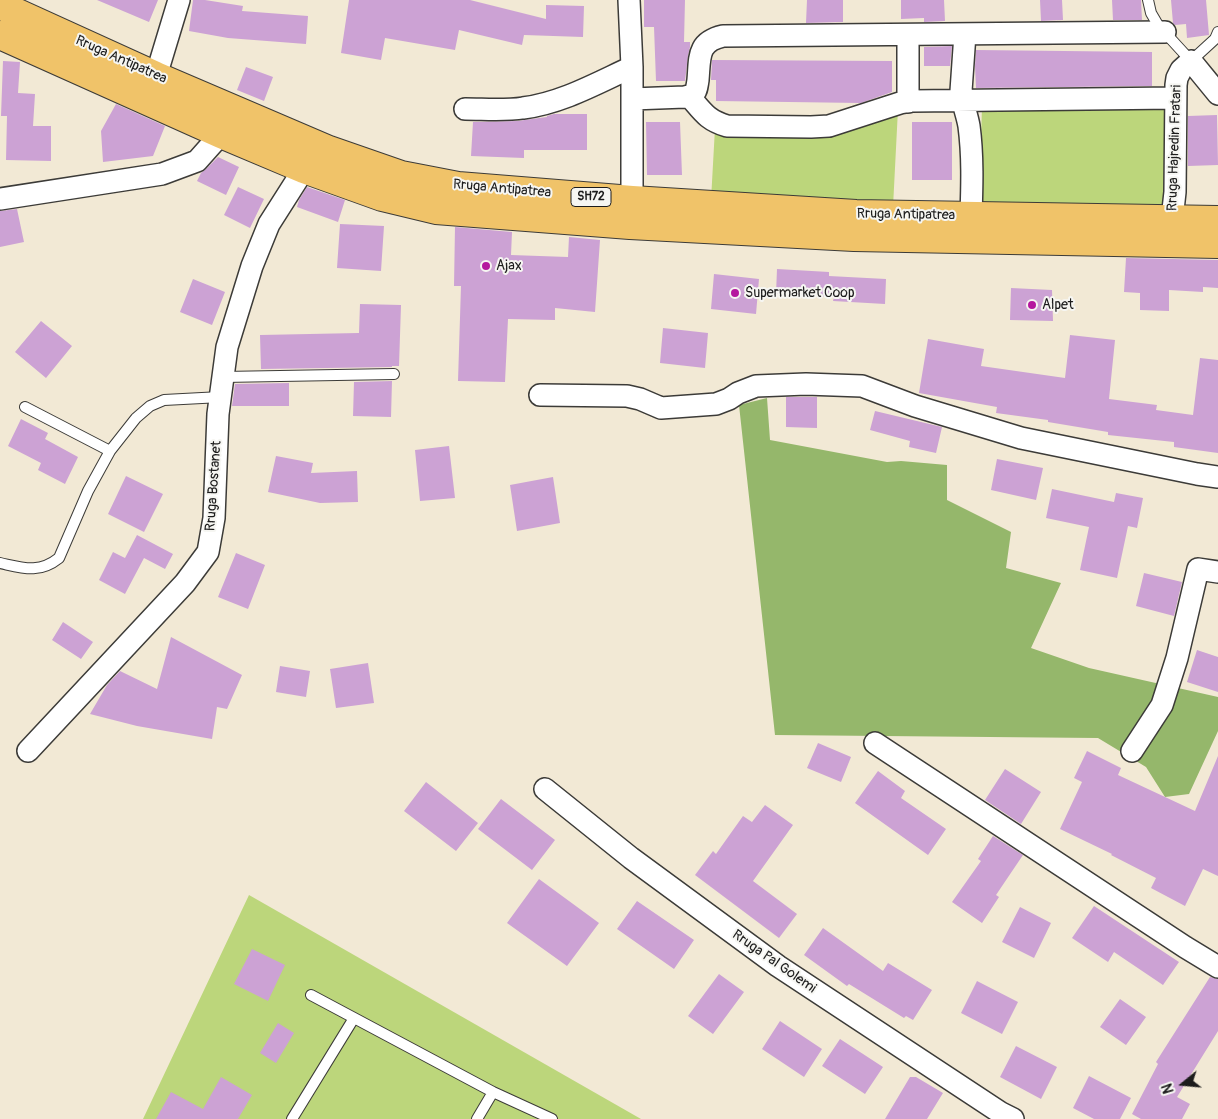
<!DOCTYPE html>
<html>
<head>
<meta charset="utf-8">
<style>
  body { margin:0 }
  #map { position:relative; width:1218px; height:1119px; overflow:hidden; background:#f2e9d5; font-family:Pangolin,sans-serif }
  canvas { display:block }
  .north { position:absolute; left:1158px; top:1059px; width:50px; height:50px; -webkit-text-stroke:4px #f6f6f2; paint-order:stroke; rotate:253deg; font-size:14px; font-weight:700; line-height:20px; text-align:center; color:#1c1c1c }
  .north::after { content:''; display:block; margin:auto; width:18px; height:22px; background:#1c1c1c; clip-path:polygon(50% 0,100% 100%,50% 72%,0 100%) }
</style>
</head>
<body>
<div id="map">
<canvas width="1218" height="1119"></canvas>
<div class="north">N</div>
</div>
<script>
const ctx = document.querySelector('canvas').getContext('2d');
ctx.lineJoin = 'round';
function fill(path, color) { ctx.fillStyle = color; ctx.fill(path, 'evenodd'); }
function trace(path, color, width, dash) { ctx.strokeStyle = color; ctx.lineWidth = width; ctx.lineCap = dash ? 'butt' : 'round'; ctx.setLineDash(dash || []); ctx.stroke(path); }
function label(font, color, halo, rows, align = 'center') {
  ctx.font = font + ' Pangolin,sans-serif'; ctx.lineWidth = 4; ctx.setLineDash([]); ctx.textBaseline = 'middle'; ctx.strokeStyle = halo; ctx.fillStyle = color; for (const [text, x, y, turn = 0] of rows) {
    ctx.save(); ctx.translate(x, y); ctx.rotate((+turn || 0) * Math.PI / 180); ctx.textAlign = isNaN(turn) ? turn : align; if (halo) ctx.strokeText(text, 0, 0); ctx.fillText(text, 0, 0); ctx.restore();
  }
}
fill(new Path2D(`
  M1170 103 1165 209 979 205 982 106Z
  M898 109 893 207 711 200 715 128Z
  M249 895 641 1119H143Z`), '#bcd67b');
fill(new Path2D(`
  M767 398 770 440 887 462 901 461 947 465V500L1011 532 1006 568 1061 583 1031 648 1089 668 1218 697V731L1189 794 1165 797 1146 767 1098 738 775 735 739 405Z`), '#95b76b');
fill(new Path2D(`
  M97 0H158L149 22Z
  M193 0H205L243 6 242 11 308 16 306 44 228 38 189 31Z
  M349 0H470L546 19V5L584 6 583 37 524 35 522 45 459 30 455 50 385 38 381 60 341 53Z
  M644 0H685L684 42H690V47L688 56 685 81H656L654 27H644Z
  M807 0H843V22L806 23Z
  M901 0H944L945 21 924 22V18L901 19Z
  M1040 0H1062L1063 20 1041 21Z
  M1112 0H1141L1142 20H1113Z
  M1171 0H1206L1209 35 1187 38 1186 24 1175 25 1173 23Z
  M952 46 950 66H924V47Z
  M976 50 1152 52V86L976 88 975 66Z
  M712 60 892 61V92L861 103 716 101V80H711Z
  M3 61 20 62 18 93 35 94 33 126H51V161L6 160 7 116H1Z
  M246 67 273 77 264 101 237 90Z
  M116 104 165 126 153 156 103 162 101 131Z
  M554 114H587V150H524V158L471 156 473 122 517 121 547 117V116Z
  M1217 115 1218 165 1188 166V116Z
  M646 122H680L682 175H647Z
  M912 122H952V180H912Z
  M218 157 239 167 226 195 197 181 201 173 206 169Z
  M238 187 264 199 250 228 224 215Z
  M307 187 345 200 338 222 297 207 299 200Z
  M17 209 24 242 0 247V211Z
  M340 224 384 226 381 271 337 268Z
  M455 227 512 232 511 255 568 257 569 237 600 240 595 312 555 308V320L508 319 505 382 458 381 461 286H454Z
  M1126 258 1218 260V288L1203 287V292L1169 290V311L1140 310V293L1124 292Z
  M777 269 829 272V276L886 279 885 304 833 301 834 297 776 294Z
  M714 274 759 279 756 314 711 309Z
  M193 279 225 292 212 325 180 312Z
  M1011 288 1052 290 1053 321 1010 320Z
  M360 304 401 305 399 366H392V367L261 369 260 335 359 333Z
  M41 321 72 346 46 378 15 352Z
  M663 328 708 333 705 368 660 363Z
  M1070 335 1115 340 1109 399 1157 405 1156 410 1193 415 1200 358 1218 360V453L1174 447V442L1108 435V432L1048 422V420L996 413 997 407 919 393 928 339 984 349 981 366 1065 378Z
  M392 381 391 417 353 416 354 382Z
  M289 383V406H232L235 384Z
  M786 397H817V428L786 427Z
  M875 411 942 427 936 453 909 447 910 441 870 430Z
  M21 419 48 433 45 439 78 457 65 484 38 470 41 463 8 446Z
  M449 446 455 498 420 501 415 450Z
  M276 456 313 463 311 473 357 471 358 502 320 503 268 492Z
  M997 459 1043 468 1036 500 991 490Z
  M126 476 163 494 144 532 108 514Z
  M553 477 560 523 517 531 510 485Z
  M1052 489 1114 502 1116 493 1143 498 1137 528 1128 526 1117 578 1080 570 1089 527 1046 518Z
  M137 535 173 554 165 569 144 558 125 594 99 580 113 552 125 558Z
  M236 553 265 565 248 609 218 597Z
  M1144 573 1182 582 1174 616 1136 606Z
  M63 622 93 642 81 659 52 640Z
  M171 637 242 675 227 709 217 707 212 739 137 726 90 714 107 685 120 671 157 689Z
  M1197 650 1218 657V692L1187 682Z
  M368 663 374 703 336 708 330 669Z
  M280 666 310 671 306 697 276 692Z
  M818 743 851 757 841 782 807 768Z
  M1087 751 1121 768 1118 775 1195 811 1218 756V876L1203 869 1185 906 1151 888 1156 878 1111 855 1112 854 1060 829 1082 782 1074 778Z
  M1005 769 1041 792 1021 824 985 800Z
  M878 771 905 791 901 798 946 829 928 855 855 803Z
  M426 782 478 823 456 851 404 811Z
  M501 799 555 840 532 870 478 829Z
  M765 805 793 825 753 881 797 914 779 938 695 875 713 851 716 854 743 816 752 822Z
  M993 836 1023 855 996 895 999 897 982 923 952 902 981 861 978 859Z
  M539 879 599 923 567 966 507 923Z
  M637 901 694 940 674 969 617 929Z
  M1094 906 1179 962 1163 985 1114 952 1108 962 1072 938Z
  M1020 907 1051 923 1034 958 1002 942Z
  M823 928 883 971 888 963 932 990 913 1020 906 1016 904 1018 849 984 847 986 804 955Z
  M252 949 285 965 268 1001 234 984Z
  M719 974 744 992 713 1034 688 1016Z
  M1210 977 1218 979V1031L1177 1097 1190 1104 1182 1119H1141L1132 1114 1158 1064 1156 1062Z
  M977 981 1018 1002 1002 1034 961 1013Z
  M1120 999 1146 1017 1126 1045 1100 1027Z
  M780 1021 822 1049 804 1077 762 1049Z
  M278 1023 294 1033 276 1063 260 1053Z
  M840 1039 883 1067 865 1094 822 1066Z
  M1016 1046 1057 1067 1041 1099 1000 1077Z
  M1089 1076 1131 1098 1120 1119H1094L1073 1108Z
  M221 1077 252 1095 238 1119H156L171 1092 203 1109Z
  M910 1077H916L943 1093 927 1119H885Z`), '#cca2d4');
const lane = new Path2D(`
  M1148 0 1151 13 1158 25 1191 61 1215 39 1218 32
  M223 377 394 374
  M25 407 110 451
  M0 563C23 568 39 574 59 558L88 491 110 451 136 418 150 406 164 400 221 397
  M311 995 493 1092 552 1119
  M292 1119 354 1018
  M477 1119 493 1092`);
const street = new Path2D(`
  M629 0 632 67V200
  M965 34 961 91C962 103 967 114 969 126 973 156 972 186 971 216
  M908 35V102
  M150 90 156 76 179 0
  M690 97C703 112 707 120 727 126L811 127 829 126 900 103 912 101 1175 98
  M632 99 685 97 693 95C697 91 697 86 698 80 700 57 697 42 723 36L1165 32
  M465 109C484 109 504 111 523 108 562 103 597 83 632 67
  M0 199 162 174 197 161 221 134
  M1172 219 1175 192 1176 85 1177 78 1181 70 1191 61 1218 94
  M540 395 627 396 640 399 661 408 716 404 729 399 738 393 756 386 806 384 862 386 915 406 1021 438 1197 474 1218 477
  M875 743 1185 947 1218 967
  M28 751 185 583 208 552 214 518 218 414 227 347 252 266 269 224 304 169
  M1132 751 1162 705 1177 658 1198 569 1218 572
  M545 789 631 858 778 966 1001 1113 1013 1119`);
const primary = new Path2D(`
  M0 5 156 76 329 150 401 175 427 180 458 186 632 200 856 214 1218 220
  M0 35 221 134 304 169 382 197 436 210 630 225 854 237 1218 244`);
trace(lane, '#3c3b38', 12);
trace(street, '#3c3b38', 24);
trace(primary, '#3c3b38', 30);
trace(lane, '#fff', 10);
trace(street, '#fff', 21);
trace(primary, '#f0c369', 28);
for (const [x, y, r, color] of [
  [486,266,5,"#b5179e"],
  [735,293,5,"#b5179e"],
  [1032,305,5,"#b5179e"]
]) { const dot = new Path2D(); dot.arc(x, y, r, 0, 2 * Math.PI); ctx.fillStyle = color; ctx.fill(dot); trace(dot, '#f6f6f2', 2); }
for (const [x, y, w] of [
  [591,197,40]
]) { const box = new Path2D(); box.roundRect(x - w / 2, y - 9.5, w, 19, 4); ctx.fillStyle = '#f6f6f2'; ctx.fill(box); trace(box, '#1c1c1c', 1); }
label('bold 12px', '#1c1c1c', null, [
  ["SH72",591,197]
]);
label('14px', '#1c1c1c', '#f6f6f2', [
  ["Rruga Antipatrea",121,60,24],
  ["Rruga Hajredin Fratari",1175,148,-88],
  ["Rruga Antipatrea",502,189,5],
  ["Rruga Antipatrea",906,215,1],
  ["Rruga Bostanet",214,486,-86],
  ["Rruga Pal Golemi",774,962,35]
]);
label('14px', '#1c1c1c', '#f6f6f2', [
  ["Ajax",496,266],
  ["Supermarket Coop",745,293],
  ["Alpet",1042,305]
], 'left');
</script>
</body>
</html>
